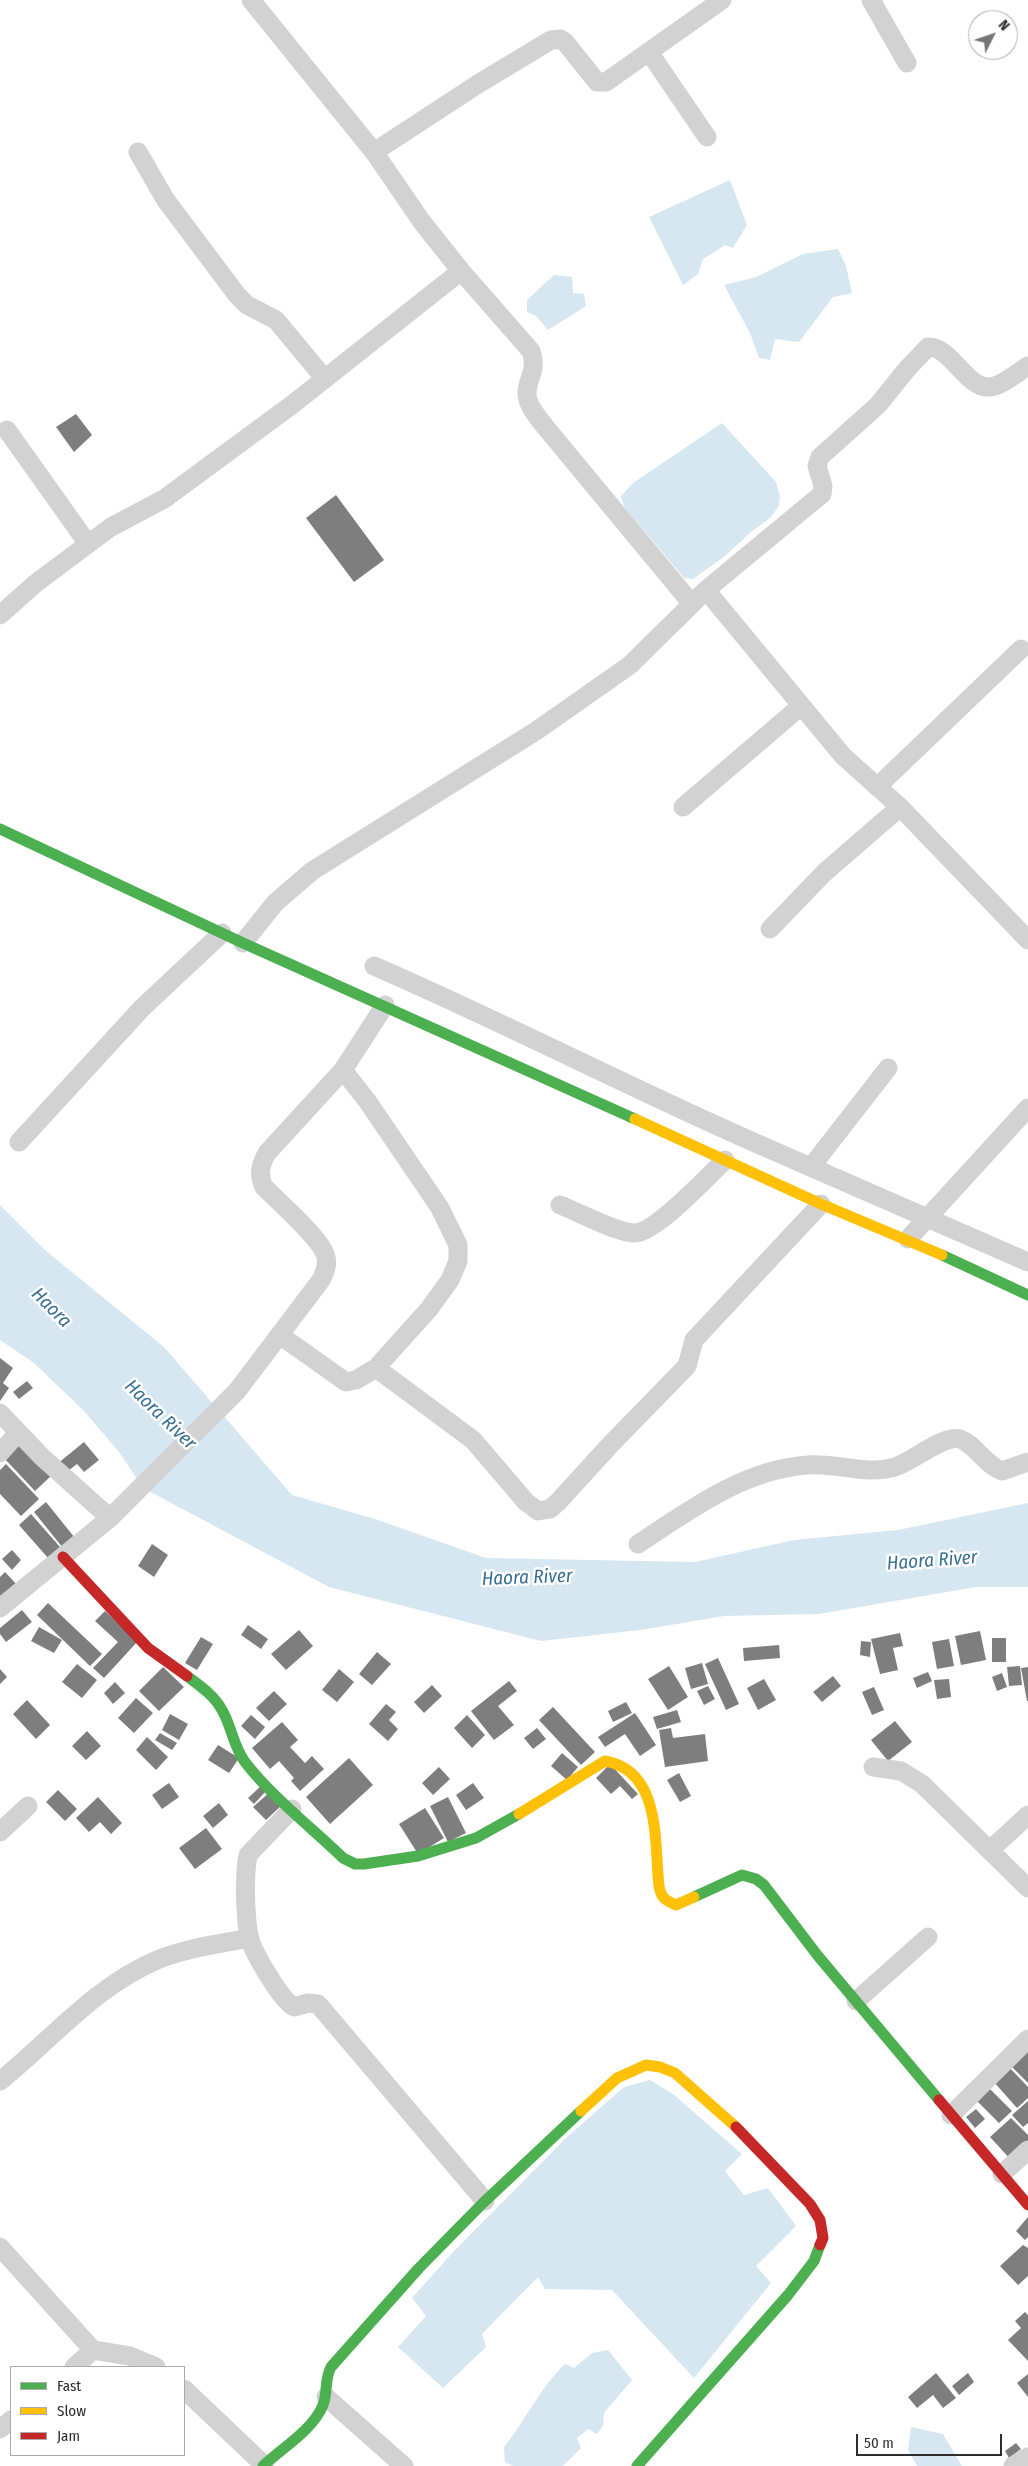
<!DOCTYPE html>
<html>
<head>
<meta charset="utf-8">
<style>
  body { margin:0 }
  #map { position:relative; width:1028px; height:2466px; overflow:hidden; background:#fff; font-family:"Fira Sans Condensed",sans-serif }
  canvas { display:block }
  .legend { position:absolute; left:10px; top:2366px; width:175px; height:90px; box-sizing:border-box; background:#fff; border:1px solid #ababab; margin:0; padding:6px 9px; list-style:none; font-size:15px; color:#2d2d2d }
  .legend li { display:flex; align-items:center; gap:10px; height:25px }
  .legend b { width:25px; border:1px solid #ababab }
  .north { position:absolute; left:968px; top:10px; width:50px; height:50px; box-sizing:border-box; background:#fff; border:1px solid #ababab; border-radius:50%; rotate:49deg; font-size:14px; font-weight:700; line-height:20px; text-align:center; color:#2d2d2d }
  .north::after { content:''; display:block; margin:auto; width:18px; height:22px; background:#767676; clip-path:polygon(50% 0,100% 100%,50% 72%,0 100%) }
  .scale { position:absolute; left:856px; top:2434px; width:146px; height:22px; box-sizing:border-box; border:2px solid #2d2d2d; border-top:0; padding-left:6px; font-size:15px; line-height:18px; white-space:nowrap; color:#2d2d2d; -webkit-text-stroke:4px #fff; paint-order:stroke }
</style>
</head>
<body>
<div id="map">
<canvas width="1028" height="2466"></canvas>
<ul class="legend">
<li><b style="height:6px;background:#4caf50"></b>Fast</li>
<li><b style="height:6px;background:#ffc107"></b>Slow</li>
<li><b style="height:6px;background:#c62828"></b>Jam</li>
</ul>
<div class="north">N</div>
<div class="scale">50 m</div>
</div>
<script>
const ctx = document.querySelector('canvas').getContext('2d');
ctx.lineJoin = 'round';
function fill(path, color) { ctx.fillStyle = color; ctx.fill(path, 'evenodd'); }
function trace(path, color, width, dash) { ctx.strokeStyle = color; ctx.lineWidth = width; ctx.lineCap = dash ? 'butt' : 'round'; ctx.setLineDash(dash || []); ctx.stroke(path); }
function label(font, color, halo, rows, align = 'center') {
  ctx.font = font + ' "Fira Sans Condensed",sans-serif'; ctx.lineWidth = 5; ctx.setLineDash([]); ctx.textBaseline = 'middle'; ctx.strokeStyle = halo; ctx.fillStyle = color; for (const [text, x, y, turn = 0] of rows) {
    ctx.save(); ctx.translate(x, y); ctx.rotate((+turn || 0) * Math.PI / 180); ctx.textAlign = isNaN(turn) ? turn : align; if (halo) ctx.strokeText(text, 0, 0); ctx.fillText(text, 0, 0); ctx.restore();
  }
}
fill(new Path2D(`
  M730 180 747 225 733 248 725 245 703 259 698 274 683 285 649 217Z
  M838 249 846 266 852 293 833 297 799 342 775 339 770 360 759 358 750 333 724 285 756 277 803 254Z
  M554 275 572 277 573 293 584 294 586 306 548 330 536 316 527 312V300Z
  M722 423 776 482 780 496 779 506 770 518 751 532 725 556 693 579 684 578 624 507 621 496 633 483Z
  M0 1205 46 1251 164 1347 292 1495 375 1519 486 1558 695 1562 794 1540 898 1530 1028 1503V1587H976L819 1614 724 1616 641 1630 541 1641 329 1587 143 1488 119 1452 84 1411 34 1363 0 1340Z
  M650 2080 673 2094 742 2154 725 2171 744 2195 768 2188 796 2226 756 2266 771 2283 694 2378 612 2290 545 2289 538 2277 482 2334 486 2347 443 2388 398 2347 426 2316 412 2298 454 2251 566 2138 624 2087Z
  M608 2350 632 2380 604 2413 603 2426 597 2434 588 2429 577 2438 581 2448 563 2466H513L505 2462 504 2447C526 2420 539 2389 565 2364L574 2368 592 2353Z
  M911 2427 943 2434 962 2466H917L908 2450Z`), '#d6e7f2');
fill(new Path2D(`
  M76 414 92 435 74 452 56 427Z
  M336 495 384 560 354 582 306 518Z
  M0 1358 13 1368 3 1383 9 1388 0 1401Z
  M27 1381 33 1388 19 1399 13 1392Z
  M19 1442 51 1476 35 1491 3 1457Z
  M84 1442 99 1460 84 1472 77 1464 64 1474 57 1464Z
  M6 1464 39 1499 21 1516 0 1494V1470Z
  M46 1502 75 1538 63 1548 34 1512Z
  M31 1514 60 1547 48 1558 19 1525Z
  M152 1544 168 1555 154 1577 138 1566Z
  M12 1550 21 1560 12 1570 2 1559Z
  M5 1572 19 1587 0 1605V1577Z
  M48 1603 102 1654 90 1666 37 1615Z
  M22 1610 32 1622 6 1642 0 1634V1628Z
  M105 1611 138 1641 104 1678 93 1668 118 1642 95 1621Z
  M248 1625 268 1639 261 1649 241 1635Z
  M39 1627 62 1640 54 1653 31 1641Z
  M299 1630 313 1646 286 1670 271 1654Z
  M980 1631 986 1660 961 1665 955 1636Z
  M900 1633 903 1646 893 1648 898 1670 880 1674 871 1639Z
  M201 1637 213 1644 197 1670 185 1663Z
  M992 1638H1006V1662H992Z
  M949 1639 954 1666 937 1669 932 1642Z
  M861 1641 871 1642 870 1657 860 1655Z
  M779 1645 780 1658 744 1661 743 1648Z
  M377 1652 391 1664 372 1685 359 1674Z
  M718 1658 739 1704 726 1710 705 1664Z
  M702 1663 708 1684 691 1689 685 1668Z
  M77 1664 97 1680 82 1698 62 1682Z
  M669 1666 688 1697 668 1710 648 1679Z
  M1020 1666 1022 1685 1009 1686 1007 1667Z
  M163 1667 184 1687 159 1711 139 1691Z
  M1028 1667V1701H1027L1021 1668Z
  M0 1669 7 1677 0 1684Z
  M339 1669 354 1682 337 1702 322 1690Z
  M928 1672 932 1681 917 1688 913 1678Z
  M1002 1673 1007 1687 997 1691 992 1677Z
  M833 1676 841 1686 822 1702 813 1692Z
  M764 1679 776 1700 758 1710 747 1688Z
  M949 1679 951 1697 937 1699 934 1680Z
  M509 1681 517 1691 498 1706 514 1725 494 1740 471 1711Z
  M115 1682 125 1693 113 1704 104 1693Z
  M432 1685 442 1696 424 1713 414 1702Z
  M708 1686 715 1699 704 1705 697 1691Z
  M874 1687 884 1710 872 1715 862 1692Z
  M274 1691 287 1704 269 1721 256 1708Z
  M136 1698 153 1713 134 1733 118 1718Z
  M27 1700 50 1725 36 1739 13 1714Z
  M626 1702 632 1713 613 1722 608 1711Z
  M386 1704 396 1712 389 1720 398 1729 388 1741 369 1724Z
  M553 1707 595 1752 581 1765 539 1720Z
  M677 1710 681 1722 657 1729 653 1717Z
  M635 1713 656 1745 640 1756 625 1734 605 1747 598 1737Z
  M170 1714 188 1724 179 1740 162 1730Z
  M251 1715 265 1727 255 1739 241 1726Z
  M467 1715 485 1735 472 1748 454 1728Z
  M895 1721 912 1742 888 1761 871 1740Z
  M282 1722 298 1740 290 1747 305 1763 312 1756 324 1769 300 1791 291 1781 294 1778 279 1761 270 1769 252 1748Z
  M537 1728 546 1739 533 1749 524 1738Z
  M671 1728 673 1738 705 1734 708 1761 665 1767 659 1730Z
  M87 1731 101 1746 86 1760 72 1746Z
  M160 1733 177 1743 172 1750 155 1740Z
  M147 1737 168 1757 156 1770 136 1750Z
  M218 1745 239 1758 229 1773 208 1760Z
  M562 1753 578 1767 567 1780 551 1766Z
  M349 1758 373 1785 330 1824 306 1797Z
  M610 1764 638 1794 632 1799 620 1786 611 1794 596 1778Z
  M439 1767 450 1779 433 1795 422 1783Z
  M679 1773 691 1796 680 1802 667 1780Z
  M169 1783 179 1797 162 1809 152 1795Z
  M473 1783 484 1798 466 1810 456 1795Z
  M262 1785 267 1790 254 1804 248 1798Z
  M58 1790 77 1809 65 1821 46 1802Z
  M270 1792 282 1805 266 1820 253 1807Z
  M98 1797 122 1823 111 1834 100 1822 89 1832 76 1818Z
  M448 1797 466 1833 448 1842 430 1806Z
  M219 1803 228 1815 213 1828 203 1816Z
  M425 1808 444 1838 418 1854 399 1824Z
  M206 1828 222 1849 195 1869 179 1848Z
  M1028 2043V2083L1008 2063Z
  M1008 2066 1028 2087V2098L1017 2108 993 2081Z
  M990 2089 1012 2111 999 2123 977 2101Z
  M1028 2101V2123L1023 2127 1012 2115Z
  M976 2109 985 2119 975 2128 966 2117Z
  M1011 2118 1028 2135V2145L1012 2161 990 2137Z
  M1028 2217V2237L1025 2240 1016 2231Z
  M1023 2245 1028 2248V2276L1018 2285 1000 2266Z
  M1025 2312 1028 2315V2361L1008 2340 1021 2328 1015 2321Z
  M936 2373 956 2398 943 2408 933 2395 917 2408 908 2397Z
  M968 2373 974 2382 959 2395 952 2386Z
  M1028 2374V2397L1017 2383Z
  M1016 2443 1021 2449 1009 2458 1005 2451Z`), '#7e7e7e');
trace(new Path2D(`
  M251 0 374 152 422 222 461 271 531 351C538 371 527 377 527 394 527 406 540 420 547 429L692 604
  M871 0 907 63
  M649 52 707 137
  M138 152 165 199 237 295 247 305 276 320 325 379
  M374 152 478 84 551 40 561 39 565 42 597 82H606L722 0
  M7 430 88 544
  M706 590 843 756 900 807 1028 940
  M0 615 36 583 111 527 164 499 293 404 461 271
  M877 787 1021 649
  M683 807 801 706
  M770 929 824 873 900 807
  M243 943 275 903 312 871 536 731 630 665 706 590 822 494 823 486 817 466 820 457 878 405 907 369 928 347C951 346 966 389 990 387 1002 386 1018 372 1028 366
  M374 966C501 1021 624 1085 751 1141 843 1182 936 1221 1028 1262
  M343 1070 368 1102 440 1208 458 1245V1261L450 1280 429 1309 376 1368 473 1440 526 1502 538 1511 550 1509 558 1502 610 1445 687 1366 694 1340 821 1204
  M19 1142 142 1008 222 933
  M811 1167 888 1068
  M560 1205C578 1212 615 1232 633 1233 654 1235 708 1176 725 1160
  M908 1239 1028 1108
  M281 1336 346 1382 356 1380 376 1368
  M0 1413 42 1457 110 1518
  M0 1453 18 1433
  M638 1544C690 1510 744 1469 808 1465 837 1462 866 1476 895 1467 912 1462 944 1434 960 1439 975 1444 985 1465 1002 1471L1028 1462
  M0 1608 110 1518 237 1391 321 1280C325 1272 329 1263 325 1254 319 1237 279 1202 264 1187 258 1174 260 1166 267 1153L343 1070 385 1005
  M873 1767 901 1771 922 1784 1028 1888
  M292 1809 248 1855C244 1877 245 1914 249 1936 252 1951 281 2000 294 2007L308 2003 318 2004 485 2201
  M0 1832 28 1806
  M990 1850 1028 1815
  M856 2001 928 1937
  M0 2081C52 2039 94 1987 157 1960 186 1948 219 1944 250 1938
  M951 2115 1028 2039
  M1002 2174 1028 2150
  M0 2247 93 2350 130 2356 156 2367
  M74 2367 93 2350
  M184 2389 264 2465
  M326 2397 404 2466
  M0 2429 11 2420
  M1013 2466 1028 2457`), '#d2d2d2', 19);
trace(new Path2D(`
  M0 829 243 943 635 1119
  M942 1255 1028 1295
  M187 1676C200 1686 214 1695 222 1710 232 1727 233 1746 245 1762 271 1796 312 1828 343 1858L355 1864H364L418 1856 476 1838 519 1814
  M694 1897 742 1875 756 1879 764 1885 818 1956 939 2100
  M263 2466C282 2448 313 2430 323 2405 328 2393 324 2380 331 2367L419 2268 483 2203 581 2111
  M637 2466 788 2295 814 2261 820 2245`), '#4caf50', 11);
trace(new Path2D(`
  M635 1119 821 1204 942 1255
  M519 1814 605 1761C662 1771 654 1843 659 1886 661 1898 665 1900 676 1905L694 1897
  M581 2111 617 2078 646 2065 660 2067 675 2073 736 2127`), '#ffc107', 11);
trace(new Path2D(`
  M63 1557 148 1648 187 1676
  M939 2100 1028 2205
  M736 2127 810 2204 820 2220 823 2238 820 2245`), '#c62828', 11);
label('italic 19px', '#386f92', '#fff', [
  ["Haora",51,1308,45],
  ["Haora River",160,1415,44],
  ["Haora River",932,1561,-4],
  ["Haora River",527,1578,-2]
]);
</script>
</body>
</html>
